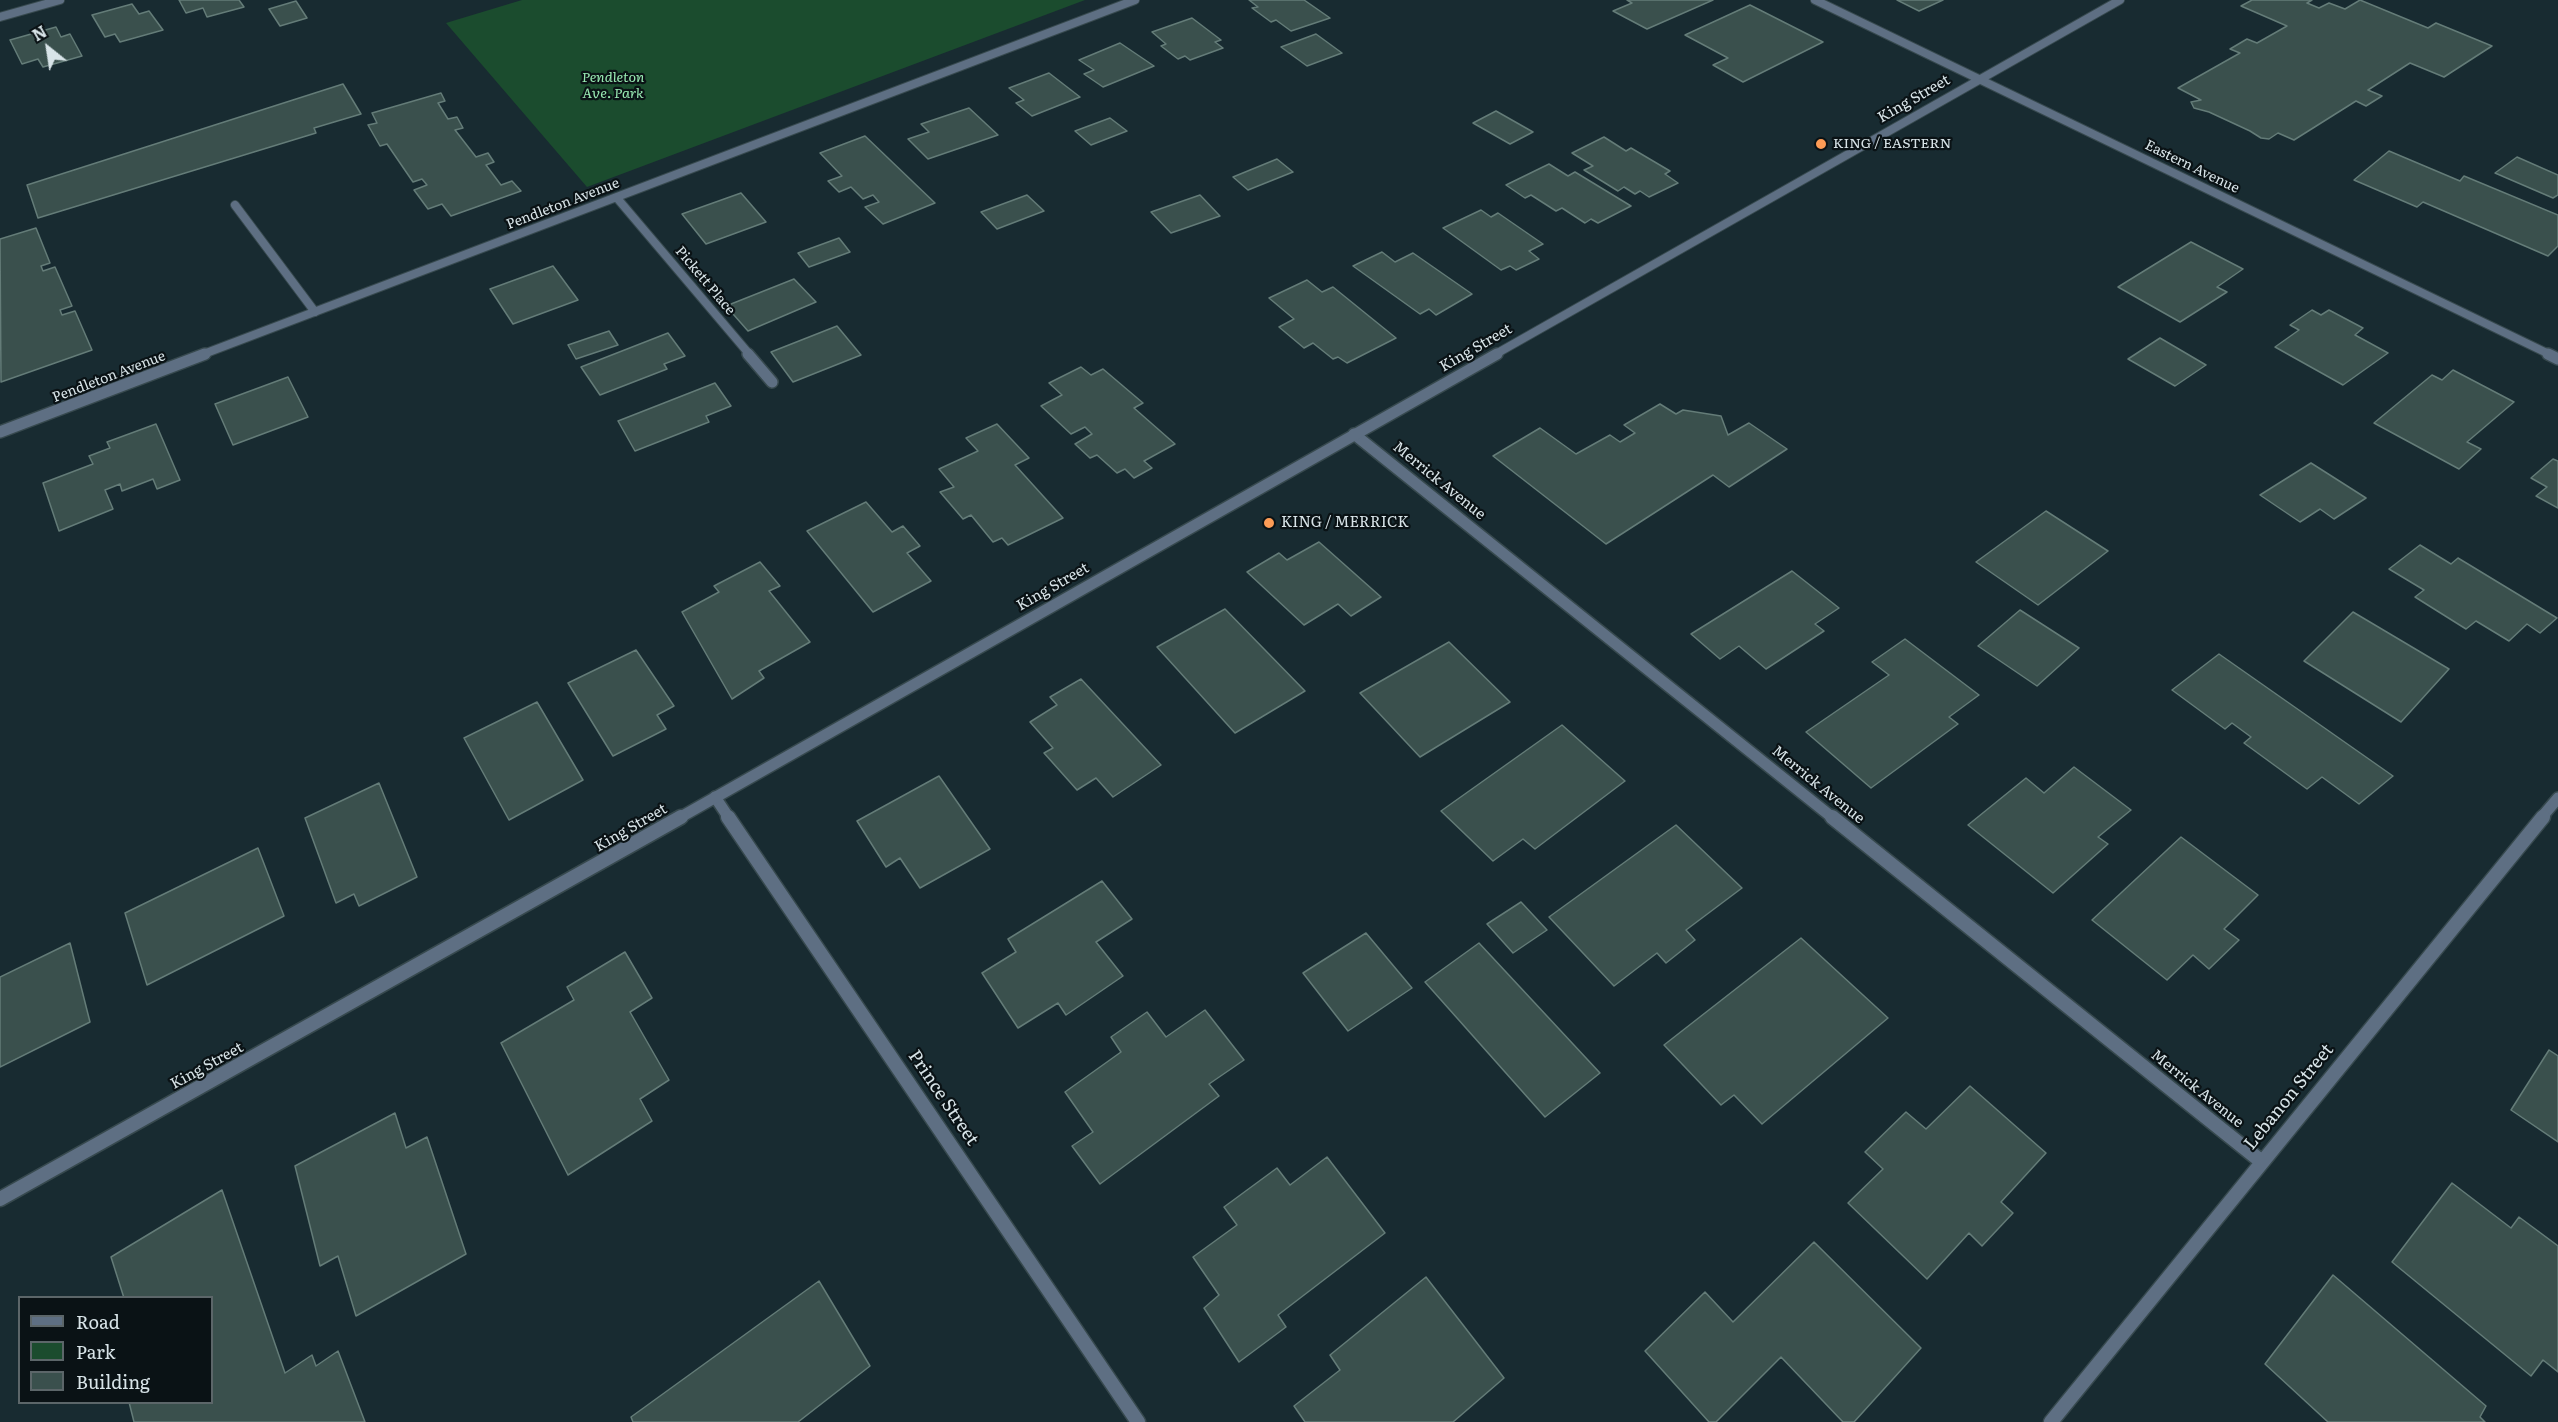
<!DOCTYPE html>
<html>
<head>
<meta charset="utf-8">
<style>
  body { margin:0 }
  #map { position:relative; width:2558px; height:1422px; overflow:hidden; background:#182b31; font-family:Literata,serif }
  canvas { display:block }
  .legend { position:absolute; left:18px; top:1296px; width:195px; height:108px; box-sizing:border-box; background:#0a1215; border:2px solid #5c6669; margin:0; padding:8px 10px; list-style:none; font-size:18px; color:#d8e4e8 }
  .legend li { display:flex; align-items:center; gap:12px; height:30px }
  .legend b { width:30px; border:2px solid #5c6669 }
  .north { position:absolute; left:18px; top:18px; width:60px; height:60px; -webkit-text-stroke:4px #0a1215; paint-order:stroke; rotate:330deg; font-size:16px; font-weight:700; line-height:24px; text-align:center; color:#d8e4e8 }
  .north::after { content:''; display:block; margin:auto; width:21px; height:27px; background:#d8e4e8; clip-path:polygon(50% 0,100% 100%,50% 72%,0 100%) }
</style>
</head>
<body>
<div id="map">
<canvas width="2558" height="1422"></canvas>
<ul class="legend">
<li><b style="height:8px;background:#5e6f83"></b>Road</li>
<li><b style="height:16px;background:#1b4c2e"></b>Park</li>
<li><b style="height:16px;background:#3a504d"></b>Building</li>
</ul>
<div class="north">N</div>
</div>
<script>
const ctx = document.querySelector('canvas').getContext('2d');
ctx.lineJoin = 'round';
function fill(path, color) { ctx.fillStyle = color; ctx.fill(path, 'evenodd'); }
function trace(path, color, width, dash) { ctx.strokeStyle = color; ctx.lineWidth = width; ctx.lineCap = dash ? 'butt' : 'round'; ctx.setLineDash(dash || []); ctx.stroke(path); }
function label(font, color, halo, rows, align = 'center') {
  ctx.font = font + ' Literata,serif'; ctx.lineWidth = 4.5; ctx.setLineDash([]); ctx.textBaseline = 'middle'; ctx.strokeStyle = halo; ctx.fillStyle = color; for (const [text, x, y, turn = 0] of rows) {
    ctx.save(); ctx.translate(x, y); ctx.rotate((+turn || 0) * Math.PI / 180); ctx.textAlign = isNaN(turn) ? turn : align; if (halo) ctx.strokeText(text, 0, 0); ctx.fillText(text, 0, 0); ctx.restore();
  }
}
fill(new Path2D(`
  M522 0H1085L587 187 446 23Z`), '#1b4c2e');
const building = new Path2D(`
  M179 0H239L244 7 207 17 203 8 186 13Z
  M1249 0H1304L1330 18 1291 31 1276 20 1271 22 1252 8 1258 7Z
  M1627 0H1713L1647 29 1613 11 1632 3Z
  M1897 0H1943L1919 11Z
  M2252 0H2312L2307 3 2319 8 2329 3 2345 9 2360 0 2428 28 2436 23 2492 46 2444 77 2410 63 2368 90 2382 96 2366 106 2356 101 2294 140 2278 133 2269 139 2261 138 2250 131 2209 112 2194 108 2191 102 2201 100 2178 88 2240 53 2230 49 2247 39 2257 43 2287 26 2241 6Z
  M296 1 307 18 280 26 269 9Z
  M132 4 139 14 149 11 163 30 120 42 115 34 105 37 92 15Z
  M1750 5 1823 42 1743 82 1713 65 1728 58 1685 35Z
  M1192 18 1221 40 1215 42 1223 48 1190 60 1185 56 1178 59 1161 46 1166 44 1152 32Z
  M56 27 61 37 70 34 82 56 43 67 38 59 22 64 10 40Z
  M1316 34 1342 53 1307 66 1281 47Z
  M1120 43 1154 66 1103 87 1084 74 1094 70 1079 60Z
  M1049 73 1080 97 1032 116 1016 103 1024 100 1009 88Z
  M343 84 361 114 314 128 316 133 38 218 27 185Z
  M441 93 445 101 438 103 448 119 457 117 463 128 455 130 476 157 488 153 494 162 486 165 501 185 512 181 521 191 451 216 442 204 428 209 414 190 427 185 422 179 413 182 387 144 380 146 368 125 377 123 372 113Z
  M969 108 998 135 928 159 908 139 929 132 921 124Z
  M1496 111 1533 132 1510 144 1473 123Z
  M1110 118 1127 131 1091 145 1075 131Z
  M865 136 935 203 883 224 865 207 879 202 873 195 863 199 851 187 839 192 828 181 842 176 820 153Z
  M1604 137 1626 151 1631 148 1670 171 1665 174 1678 183 1649 197 1640 191 1635 194 1624 187 1618 191 1584 170 1593 166 1572 153Z
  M2389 151 2460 181 2464 176 2558 215V246L2548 256 2423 202 2417 207 2354 180Z
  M2517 157 2558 175V195L2553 198 2495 173Z
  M1277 159 1293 172 1248 190 1233 177Z
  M1549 164 1568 176 1575 172 1631 206 1598 223 1591 219 1585 223 1562 208 1556 211 1531 195 1525 198 1506 185Z
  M741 193 766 222 706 244 682 214Z
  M1027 195 1044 211 997 229 981 212Z
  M1200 195 1220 216 1171 233 1151 212Z
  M1481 210 1491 217 1498 213 1543 244 1529 251 1539 259 1516 270 1510 266 1501 270 1443 228Z
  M36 228 50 263 41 266 43 271 55 267 72 306 60 310 62 315 75 311 92 350 1 382 0 239Z
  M839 238 850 252 809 267 798 253Z
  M2191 242 2243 269 2217 287 2227 292 2180 322 2118 287Z
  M1382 252 1395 262 1413 253 1472 294 1436 315 1429 309 1420 314 1353 266Z
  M553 266 578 300 513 324 490 289Z
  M794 279 816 302 748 331 726 306Z
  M1307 280 1322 292 1333 287 1396 338 1347 363 1338 357 1333 359 1313 343 1304 348 1279 327 1294 319 1269 298Z
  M2312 310 2321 315 2329 310 2363 328 2355 335 2388 353 2343 385 2275 347 2299 330 2290 325Z
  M837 326 861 355 793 382 771 352Z
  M609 331 618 345 576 359 568 345Z
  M668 333 685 356 664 364 667 369 600 395 581 367Z
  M2160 338 2206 365 2175 386 2128 359Z
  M1081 367 1091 375 1103 369 1143 403 1134 408 1175 444 1144 461 1152 468 1134 478 1125 469 1117 473 1097 455 1090 458 1075 444 1092 434 1085 427 1071 434 1041 406 1062 395 1049 383Z
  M2453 370 2514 402 2467 442 2481 449 2459 469 2374 423 2432 375 2442 380Z
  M288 377 308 417 233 445 215 404Z
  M715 383 731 406 706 416 709 422 635 451 618 421Z
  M1660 404 1676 414 1683 410 1721 416 1728 435 1749 423 1787 449 1729 487 1713 475 1606 544 1493 456 1540 428 1576 454 1610 435 1620 442 1635 433 1624 425Z
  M156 424 180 480 157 489 153 479 122 491 120 484 105 490 113 509 59 531 43 483 93 464 89 456 110 448 107 442Z
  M997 424 1029 458 1015 465 1063 518 1008 545 1002 538 993 542 971 515 963 519 940 492 954 487 939 469 978 451 966 438Z
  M2553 459 2558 461V508L2536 496 2547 487 2531 478Z
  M2311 463 2366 498 2334 519 2320 509 2300 522 2260 495Z
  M866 502 892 532 903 526 920 546 907 553 931 581 873 612 807 531Z
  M2046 511 2108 551 2038 605 1976 562Z
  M1319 542 1381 597 1351 616 1338 604 1304 625 1247 572 1279 553 1287 560Z
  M2420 545 2451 564 2458 558 2557 618 2540 633 2527 624 2509 641 2476 621 2466 629 2415 597 2424 590 2389 569Z
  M760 562 780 586 769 591 810 642 759 671 764 678 732 699 682 612 719 592 714 586Z
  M1792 571 1839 608 1815 624 1824 631 1766 669 1739 646 1720 659 1691 634Z
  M1225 609 1305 691 1235 733 1157 647Z
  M2020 610 2079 648 2037 686 1978 646Z
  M2353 612 2449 669 2401 722 2304 661Z
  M1905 639 1979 695 1949 717 1958 724 1871 788 1806 732 1889 675 1872 662Z
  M1449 642 1510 702 1420 757 1360 693Z
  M636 650 674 706 657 715 666 729 613 756 568 683Z
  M2219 654 2393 776 2359 804 2322 777 2307 789 2244 743 2251 737 2232 723 2225 729 2172 690Z
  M1081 679 1161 765 1113 797 1096 778 1077 790 1044 753 1053 748 1030 722 1057 705 1050 697Z
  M537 702 583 780 509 820 464 738Z
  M1562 725 1625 781 1535 849 1523 839 1493 861 1441 811Z
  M2074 767 2131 810 2098 837 2108 844 2053 893 1968 825 2026 778 2044 793Z
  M939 776 990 849 920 888 900 858 886 867 857 821Z
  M379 783 417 877 359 906 354 894 336 903 305 818Z
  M1676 825 1742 888 1686 930 1695 940 1666 963 1657 953 1614 986 1549 917Z
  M2181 837 2258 895 2224 929 2239 940 2209 969 2193 955 2167 980 2092 920Z
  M258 848 284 916 147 985 125 913Z
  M1102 881 1132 919 1096 942 1123 976 1066 1015 1058 1003 1018 1028 982 973 1016 952 1008 939Z
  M1521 902 1547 930 1513 953 1487 924Z
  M1366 933 1412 988 1348 1031 1303 973Z
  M1801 938 1888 1018 1762 1124 1734 1095 1721 1105 1664 1045Z
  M70 943 90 1022 0 1067V977Z
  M1479 943 1600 1073 1545 1117 1425 982Z
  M625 952 652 998 630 1012 669 1080 640 1099 652 1121 568 1175 501 1043 574 1000 567 987Z
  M1205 1010 1244 1060 1209 1084 1219 1096 1100 1184 1072 1146 1093 1132 1065 1092 1121 1052 1111 1037 1147 1012 1166 1037Z
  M2549 1050 2558 1056V1142L2511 1110Z
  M1970 1086 2046 1153 2001 1202 2013 1213 1982 1246 1969 1233 1927 1279 1848 1203 1883 1169 1865 1152 1906 1112 1926 1129Z
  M395 1113 406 1148 427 1137 466 1254 356 1316 338 1256 320 1266 295 1166Z
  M1327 1157 1385 1233 1278 1315 1286 1327 1239 1362 1204 1308 1219 1295 1193 1257 1237 1225 1224 1207 1277 1168 1290 1185Z
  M2452 1183 2511 1228 2519 1217 2558 1246V1372L2543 1360 2531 1376 2392 1262Z
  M222 1190 285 1373 312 1355 316 1366 338 1351 365 1422H134L129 1402H212V1298H124L111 1257Z
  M1814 1242 1921 1348 1854 1422H1843L1781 1357 1716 1422H1709L1645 1351 1705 1292 1733 1322Z
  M2333 1275 2486 1406 2480 1417 2485 1422H2328L2265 1364Z
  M1426 1277 1504 1378 1453 1422H1305L1294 1406 1340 1370 1330 1355Z
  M819 1281 870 1366 798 1422H633L631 1417Z`);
fill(building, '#3a504d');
trace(building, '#647c78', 1.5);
const service = new Path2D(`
  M235 205 315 312`);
const minorFar2 = new Path2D(`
  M0 17 60 0
  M617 198 750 355
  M201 355 1135 0`);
const minorFar1 = new Path2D(`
  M748 354 772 382
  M0 432 205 354
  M1354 434 1833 818
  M715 797 729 818
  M2541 818 2558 798`);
const minor = new Path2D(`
  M728 817 1138 1422
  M1832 817 2262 1162
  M2051 1422 2543 817`);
const tertiaryFar2 = new Path2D(`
  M1815 0 2551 355
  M1494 355 2120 0`);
const tertiaryFar1 = new Path2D(`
  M2548 354 2558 359
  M679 818 1497 354`);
const tertiary = new Path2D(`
  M0 1199 681 817`);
trace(service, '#37494e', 10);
trace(minorFar2, '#37494e', 10);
trace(minorFar1, '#37494e', 14);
trace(minor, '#37494e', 17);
trace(tertiaryFar2, '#37494e', 10);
trace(tertiaryFar1, '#37494e', 14);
trace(tertiary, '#37494e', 17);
trace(service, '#5e6f83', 8);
trace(minorFar2, '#5e6f83', 8);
trace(minorFar1, '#5e6f83', 11);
trace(minor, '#5e6f83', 14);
trace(tertiaryFar2, '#5e6f83', 8);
trace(tertiaryFar1, '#5e6f83', 11);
trace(tertiary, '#5e6f83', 14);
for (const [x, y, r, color] of [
  [1821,144,6,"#fd9c56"],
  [1269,523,6,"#fd9c56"]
]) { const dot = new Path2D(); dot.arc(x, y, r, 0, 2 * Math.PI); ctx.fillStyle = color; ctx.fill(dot); trace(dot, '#0a1215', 2); }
label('italic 14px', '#99ebb3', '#0a1215', [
  ["Pendleton",613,78],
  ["Ave. Park",613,94]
]);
label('14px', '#d8e4e8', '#0a1215', [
  ["KING / EASTERN",1833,144]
], 'left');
label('14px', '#d8e4e8', '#0a1215', [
  ["Eastern Avenue",2192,167,26],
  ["Pendleton Avenue",563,204,-21],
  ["Pickett Place",705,281,50],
  ["Pendleton Avenue",109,377,-21]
]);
label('15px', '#d8e4e8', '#0a1215', [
  ["King Street",1914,99,-30],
  ["King Street",1476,348,-30],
  ["Merrick Avenue",1439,481,39],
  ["King Street",1053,587,-30],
  ["Merrick Avenue",1818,785,39],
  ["King Street",631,828,-30],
  ["King Street",207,1066,-29],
  ["Merrick Avenue",2197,1089,39]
]);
label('15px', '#d8e4e8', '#0a1215', [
  ["KING / MERRICK",1281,523]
], 'left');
label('18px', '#d8e4e8', '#0a1215', [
  ["Lebanon Street",2289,1097,-51],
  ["Prince Street",943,1098,56]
]);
</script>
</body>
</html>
